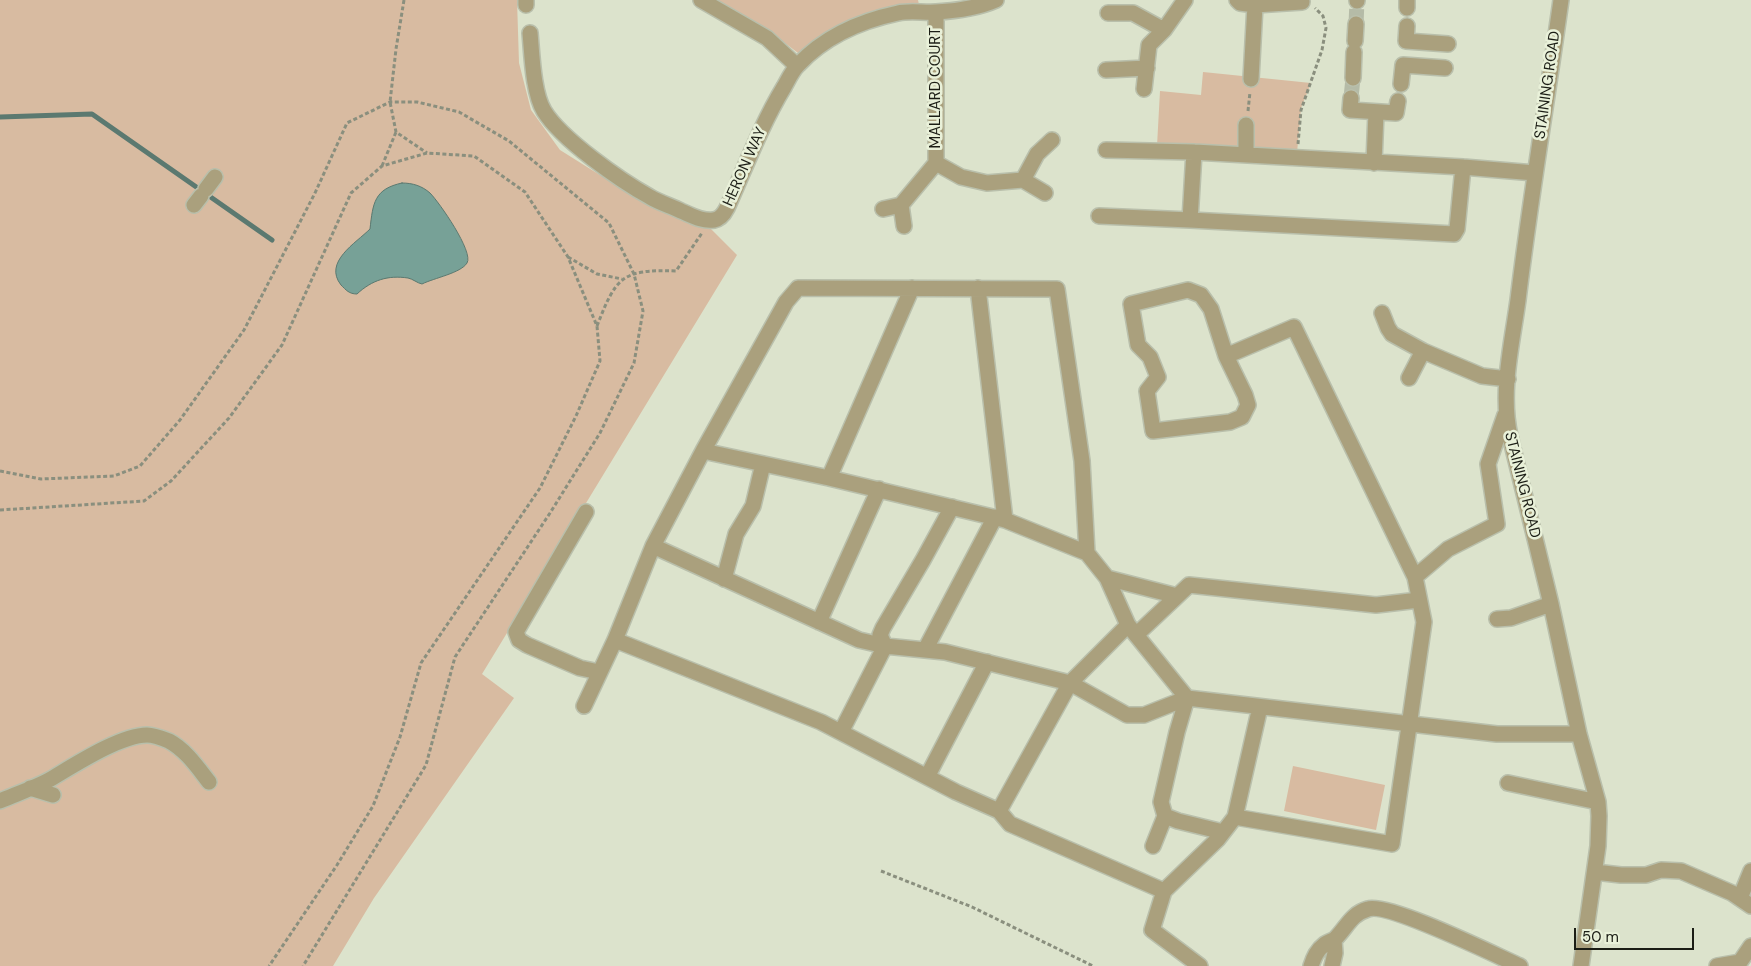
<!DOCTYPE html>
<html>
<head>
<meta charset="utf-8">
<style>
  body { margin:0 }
  #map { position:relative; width:1751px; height:966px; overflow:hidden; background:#dce3cc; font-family:"DM Sans",sans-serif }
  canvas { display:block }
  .scale { position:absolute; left:1574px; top:928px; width:120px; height:22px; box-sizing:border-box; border:2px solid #1b1d15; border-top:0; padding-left:6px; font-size:15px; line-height:18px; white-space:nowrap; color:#1b1d15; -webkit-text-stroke:4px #e9f1d9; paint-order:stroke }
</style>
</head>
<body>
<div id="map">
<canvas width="1751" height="966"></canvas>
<div class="scale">50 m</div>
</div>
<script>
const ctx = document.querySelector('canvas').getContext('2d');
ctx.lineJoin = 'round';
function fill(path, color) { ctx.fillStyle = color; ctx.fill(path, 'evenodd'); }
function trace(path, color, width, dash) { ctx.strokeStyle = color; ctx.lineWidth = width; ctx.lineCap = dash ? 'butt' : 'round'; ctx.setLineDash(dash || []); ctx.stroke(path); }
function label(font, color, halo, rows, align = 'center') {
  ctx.font = font + ' "DM Sans",sans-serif'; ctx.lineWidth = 5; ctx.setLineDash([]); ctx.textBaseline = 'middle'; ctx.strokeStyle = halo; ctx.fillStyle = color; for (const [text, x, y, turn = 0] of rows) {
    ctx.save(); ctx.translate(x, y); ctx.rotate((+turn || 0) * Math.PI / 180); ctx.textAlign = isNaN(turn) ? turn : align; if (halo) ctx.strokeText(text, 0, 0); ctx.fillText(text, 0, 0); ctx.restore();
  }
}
fill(new Path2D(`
  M0 0H517L519 63 531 110 560 150 627 192 707 225 737 255 482 674 514 698 374 898 333 966H0Z
  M714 0H918L920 9H901L802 56 764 27Z
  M1203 72 1311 83 1301 108 1297 153 1157 146 1160 91 1201 95Z
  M1293 766 1385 785 1376 830 1284 811Z`), '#d8bba1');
const water = new Path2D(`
  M402 183C413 183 422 186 430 193 439 202 474 252 467 263 461 273 434 278 422 284 417 283 413 279 408 278 388 275 372 280 357 294 349 294 346 290 341 285 323 262 356 243 370 229 373 203 374 189 402 183Z`);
fill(water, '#77a197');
trace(water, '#5b7970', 1);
trace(new Path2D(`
  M0 117 92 114 272 240`), '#5b7970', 5);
trace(new Path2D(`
  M1356 24 1357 1
  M1351 98 1353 78`), '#b5bba7', 15, [15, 8]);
const minor = new Path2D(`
  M526 0V5
  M701 0 767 38 797 66
  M1237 0 1240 3 1255 5 1302 2
  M1561 0C1547 100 1530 200 1518 300 1512 344 1500 392 1510 436L1551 604 1579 734 1598 802 1599 816 1598 846 1581 966
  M1357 1V0
  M1407 8V0
  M936 12V163L961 177 987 183 1023 180 1045 193
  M1108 13H1133L1164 30
  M1407 26 1406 41 1448 44
  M530 33C532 54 533 93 544 111 561 139 621 181 650 197 660 203 671 206 681 211 691 215 702 222 714 220 720 219 724 214 727 208 745 168 761 125 784 87 788 80 792 71 798 65 825 36 860 21 898 13 910 10 924 13 936 12 956 11 978 8 996 0
  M1355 41 1356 24
  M1106 70 1147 68
  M1353 78 1354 52
  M1251 79 1255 5
  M1401 84 1403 65 1445 68
  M1144 89 1149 45 1164 30 1185 0
  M1351 98 1350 110 1396 113 1398 101
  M1106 150 1194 152 1463 167 1535 173
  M1246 154V125
  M1374 163 1376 112
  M1023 180 1037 154 1052 140
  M206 189 215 177
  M194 205 201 196
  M901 205 904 226
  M883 209 901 205 936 163
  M1099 216 1190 220 1454 234 1457 229 1463 167
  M1190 220 1194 152
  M978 288 1005 520
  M1382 313 1388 328 1392 334 1423 351 1482 376 1508 379
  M1226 356 1245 395 1248 405 1242 417 1230 422 1153 431 1147 391 1158 377 1150 357 1138 345 1131 304 1188 290 1201 295 1211 309 1226 356 1294 327 1415 577 1424 622 1392 844 1235 817
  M1409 378 1423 351
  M703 451 829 478 1005 520 1087 553
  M829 478 912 288
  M586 512 516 632 519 640 527 645 580 668 599 672
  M653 546 859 640 885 646 945 652 1070 683 1127 715H1144L1187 698
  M1415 577 1448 549 1497 524 1488 464 1505 415
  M1107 578 1177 596
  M724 579 736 534 753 506 763 464
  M1497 619 1511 618 1551 604
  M819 622 879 489
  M1136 635 1189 585 1376 605 1419 600
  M615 640 821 722 956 792 999 811 1070 683 1128 625
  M925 650 995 517
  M584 706 615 640 653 546 703 451 786 302 798 288 1057 289 1082 461 1087 553 1107 578 1128 625 1187 698 1497 734H1579
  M841 732 885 646 880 635 883 628 923 560 952 507
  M927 777 987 662
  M1508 783 1598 802
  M30 788 53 795
  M0 801C16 794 34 788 49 780 73 766 120 735 147 735 153 735 164 739 169 741 186 750 198 768 209 782
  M999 811 1010 824 1164 891
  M1165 816 1178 821 1223 832
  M1153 846 1165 816 1161 802 1177 732 1187 698
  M1595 872 1621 875H1646L1661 870 1681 871 1732 893 1751 906
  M1740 898 1751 871
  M1200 966 1152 930 1164 891 1218 839 1235 817 1260 707
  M1311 966C1314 957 1317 950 1325 944 1328 942 1332 941 1335 939 1347 927 1351 914 1368 909 1388 902 1495 955 1520 966
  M1332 966 1335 953 1334 940
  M1717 966 1740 962 1751 946`);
trace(minor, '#b9bfab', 18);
trace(new Path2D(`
  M404 0 396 49 390 102 396 132 427 153
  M1248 111 1250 92
  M1298 144 1301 110 1322 50 1326 28 1323 16 1315 8
  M382 166 396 132
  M568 257 597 274 622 279
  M597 326C616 277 622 269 676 271L702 233
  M0 471 41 479 114 476 140 466 180 420 244 330 315 193 347 123 390 102H417L459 112 509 141 609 223 634 274 643 311 634 363 600 433 550 513 455 657 426 765 303 966
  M0 510 144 501 171 481 229 418 282 345 351 193 382 166 427 153 474 156 525 192 568 257 597 326 600 361 576 416 540 488 421 663 400 737 373 806 337 865 269 966
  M881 871 972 907 1093 966`), '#8a8f7e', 3, [4, 2.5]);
trace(minor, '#aaa07d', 15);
label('15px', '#1b1d15', '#e9f1d9', [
  ["STAINING ROAD",1548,85,-82],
  ["MALLARD COURT",936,88,-90],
  ["HERON WAY",745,167,-66],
  ["STAINING ROAD",1522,485,76]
]);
</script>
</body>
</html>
